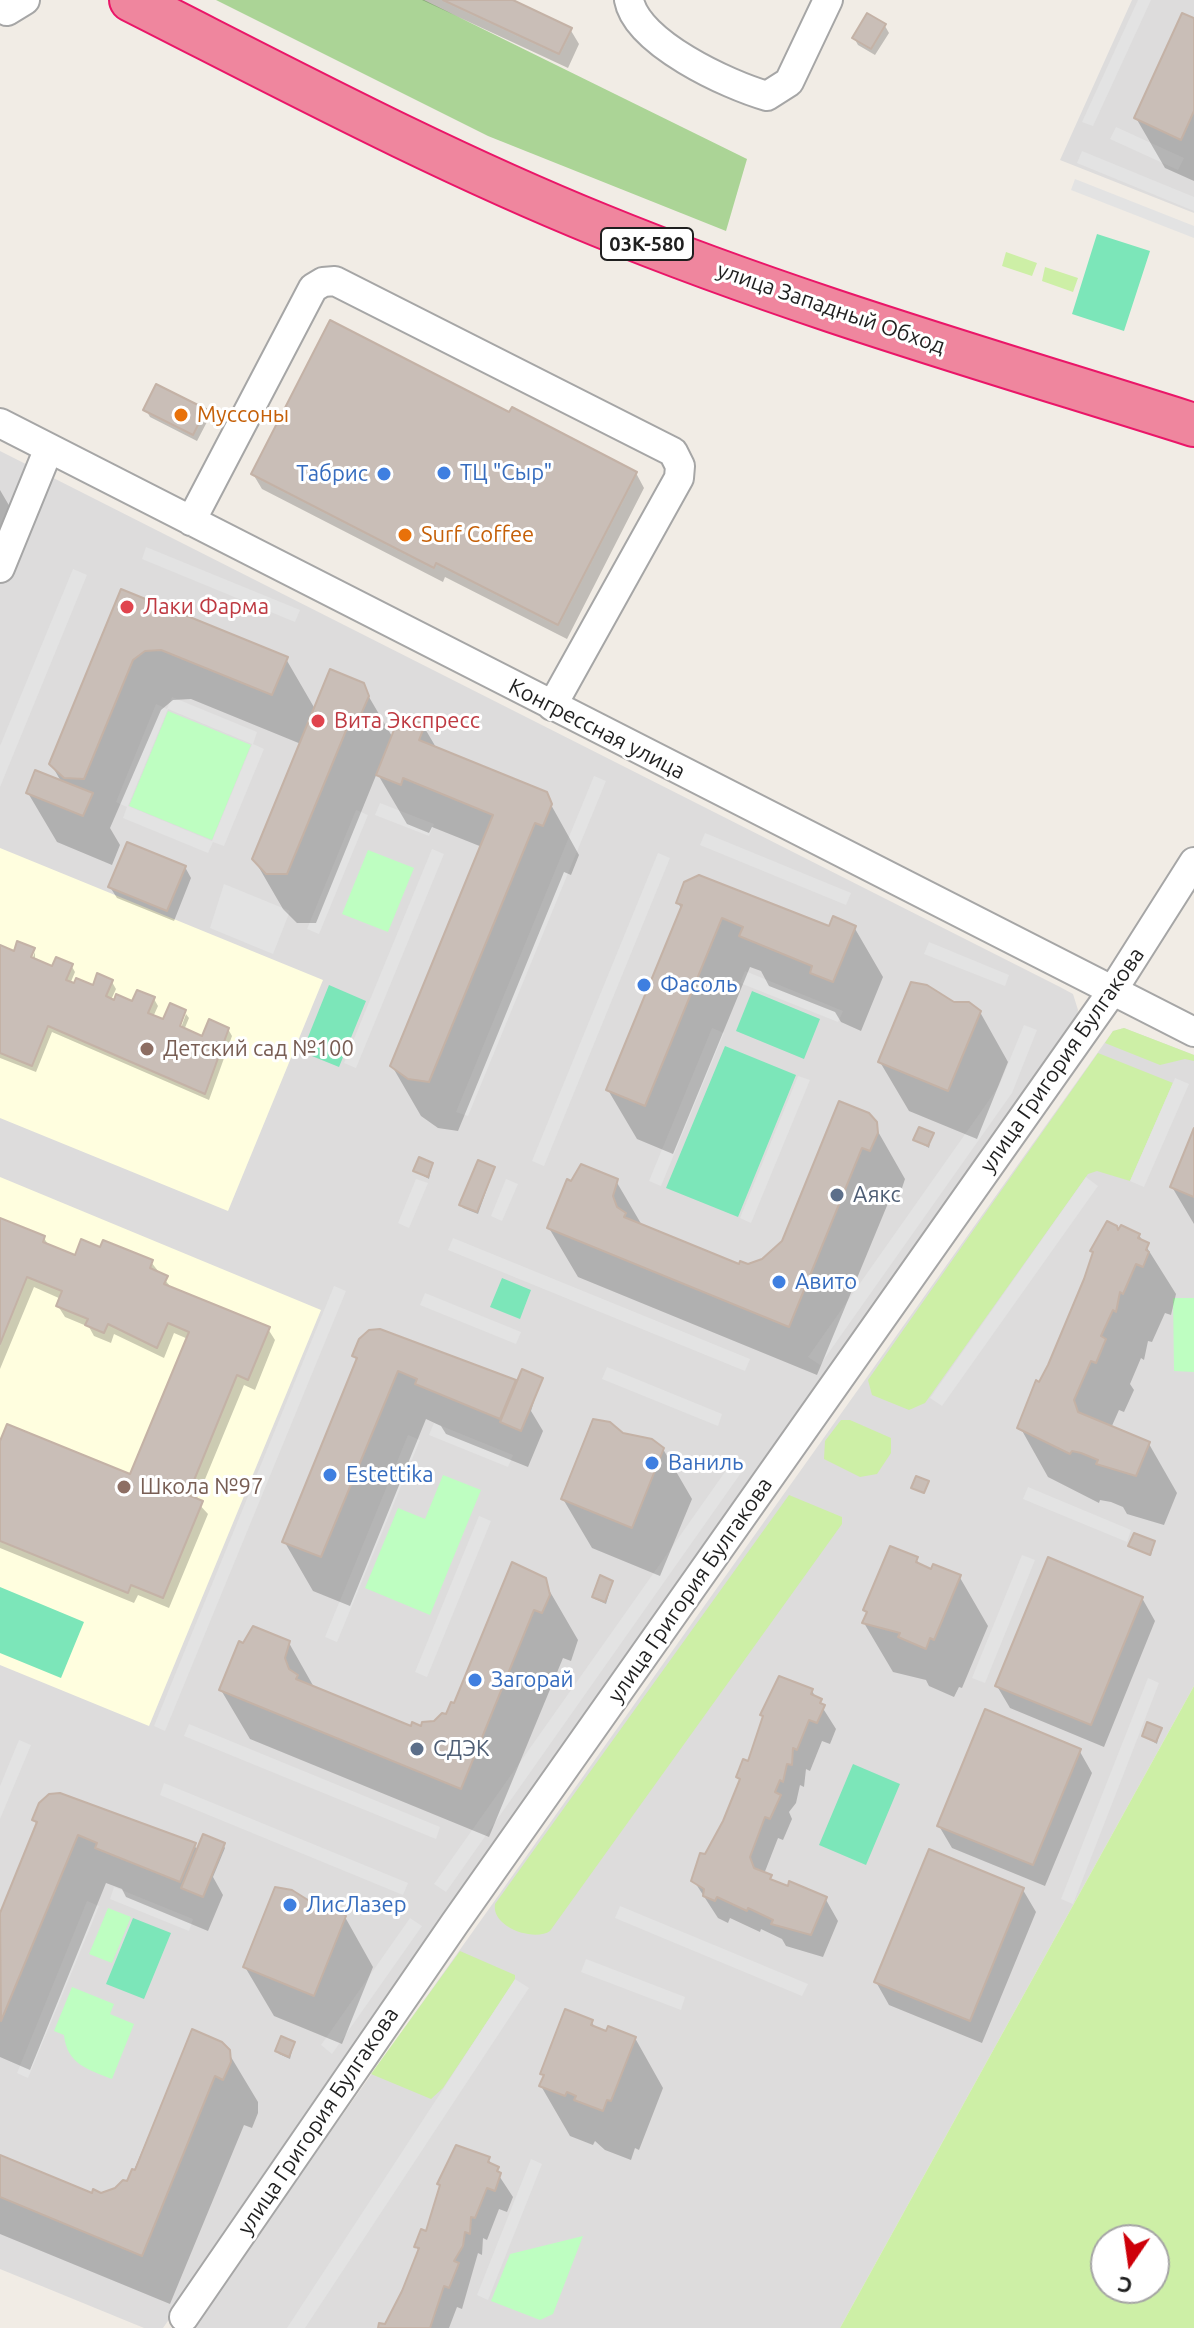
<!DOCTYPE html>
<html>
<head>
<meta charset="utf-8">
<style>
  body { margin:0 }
  #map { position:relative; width:1194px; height:2328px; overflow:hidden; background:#f1ece5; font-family:Ubuntu,sans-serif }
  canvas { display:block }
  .north { position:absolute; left:1090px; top:2224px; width:80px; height:80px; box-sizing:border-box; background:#fff; border:2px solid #a5a5a5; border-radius:50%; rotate:193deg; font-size:22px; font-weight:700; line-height:32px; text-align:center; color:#1f1f1f }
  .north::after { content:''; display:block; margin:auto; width:28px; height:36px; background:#ce0009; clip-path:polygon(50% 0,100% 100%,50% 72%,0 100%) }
</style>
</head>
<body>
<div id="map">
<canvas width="1194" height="2328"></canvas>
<div class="north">С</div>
</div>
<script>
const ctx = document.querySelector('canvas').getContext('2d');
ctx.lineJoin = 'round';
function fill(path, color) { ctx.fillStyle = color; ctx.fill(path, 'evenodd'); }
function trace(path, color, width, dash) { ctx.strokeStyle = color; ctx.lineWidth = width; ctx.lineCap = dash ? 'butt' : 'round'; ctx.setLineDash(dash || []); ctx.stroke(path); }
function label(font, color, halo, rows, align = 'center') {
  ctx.font = font + ' Ubuntu,sans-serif'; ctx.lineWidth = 6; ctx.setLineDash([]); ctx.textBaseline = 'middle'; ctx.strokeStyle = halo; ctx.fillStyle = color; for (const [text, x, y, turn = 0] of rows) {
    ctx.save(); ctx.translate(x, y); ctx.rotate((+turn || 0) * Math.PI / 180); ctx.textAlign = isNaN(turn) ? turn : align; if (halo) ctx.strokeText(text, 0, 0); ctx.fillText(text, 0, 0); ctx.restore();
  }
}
fill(new Path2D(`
  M1132 0H1194V213L1060 160Z
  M0 451 1060 987 1073 994 1078 1010 1076 1022 163 2328H144L0 2269Z
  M1124 1028 1194 1055V1686L840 2328H191L1113 1031Z`), '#dddcdc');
fill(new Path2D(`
  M0 848 323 980 228 1211 0 1118Z
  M0 1177 321 1310 149 1726 0 1665Z`), '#fffedf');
fill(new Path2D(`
  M1006 252 1037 263 1032 276 1002 266Z
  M1045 267 1078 278 1073 292 1042 281Z
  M1124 1028 1194 1055V1061L1185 1059 1160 1065 1105 1043 1113 1031Z
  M1098 1053 1173 1083 1130 1181 1097 1171 1088 1174 925 1403 909 1410 872 1395 868 1380Z
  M841 1420H850L891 1438V1453L877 1474 860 1477 824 1459 825 1441Z
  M789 1495 842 1517V1524L550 1931C534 1942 491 1927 495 1904Z
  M1194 1686V2328H840ZM1106 2240H1154V2288H1106Z
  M460 1951 515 1975V1980L443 2088 431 2099 371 2074Z`), '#cdefa6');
fill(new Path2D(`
  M216 0H424L747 159 726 231 488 136Z`), '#abd496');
fill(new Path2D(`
  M168 711 251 745 212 840 129 806Z
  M368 850 414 868 388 932 342 914Z
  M1173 1298H1194V1372L1174 1371Z
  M443 1475 481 1490 430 1615 365 1588 398 1508 425 1519Z
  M108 1908 131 1917 112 1963 89 1954Z
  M72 1987 114 2004 110 2014 134 2024 112 2079C87 2069 67 2064 64 2035L54 2031Z
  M583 2236 553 2314 540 2320 491 2301 510 2254Z`), '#befec1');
fill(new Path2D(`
  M1097 234 1150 251 1124 331 1072 314Z
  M329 985 366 1001 339 1067 302 1052Z
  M752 991 820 1019 804 1059 736 1031Z
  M725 1046 796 1075 738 1217 666 1188Z
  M502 1278 531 1290 520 1319 490 1307Z
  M0 1587 84 1622 61 1678 0 1653Z
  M853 1764 900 1784 866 1865 819 1845Z
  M133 1918 171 1933 144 1999 106 1984Z`), '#7ce6b9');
fill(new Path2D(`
  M1138 0H1151L1093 126 1082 122Z
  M1116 127 1184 158 1178 170 1110 139Z
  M1082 151 1194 197V211L1077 163Z
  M1075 179 1194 226V238L1071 190Z
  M146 547 300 610 295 622 142 559Z
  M73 569 87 575 0 787V746Z
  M172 697 257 732 253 744 264 749 224 846 213 842 208 853 123 818 127 807 116 802 156 704 167 709ZM168 709 252 744 212 841 128 806Z
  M594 776 606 781 468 1116 456 1112Z
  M380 803 434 824 429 836 375 815Z
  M356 810 368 815 319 934 307 929Z
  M705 833 851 893 846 905 700 845Z
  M432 849 444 854 356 1068 344 1063Z
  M658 853 670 858 544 1166 532 1161Z
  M224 884 290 911 273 954 210 928Z
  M929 942 1009 975 1005 986 924 954Z
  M745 971 843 1011 838 1022 740 983Z
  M1024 1025 1037 1030 1012 1093 820 1365 808 1357 999 1086Z
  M712 1028 724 1033 661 1186 649 1181Z
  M798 1076 810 1080 751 1223 740 1218Z
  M1175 1078 1189 1084 1144 1187 1130 1181Z
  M1086 1177 1098 1186 942 1406 930 1398Z
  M416 1179 428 1183 409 1228 398 1223Z
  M506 1179 518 1184 502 1221 491 1216Z
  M453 1238 750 1359 745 1371 448 1250Z
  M334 1286 346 1291 165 1731 154 1726Z
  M425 1293 521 1332 516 1344 420 1305Z
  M607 1367 722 1414 718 1426 602 1379Z
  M434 1423 513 1455 508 1467 429 1435Z
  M408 1435 420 1440 337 1642 325 1637Z
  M732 1462 743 1470 446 1892 434 1884Z
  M1028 1487 1131 1530 1127 1542 1023 1499Z
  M479 1516 491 1521 427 1677 415 1672Z
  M1022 1555 1035 1560 985 1683 972 1678Z
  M1148 1678 1159 1683 1073 1904 1061 1899Z
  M189 1724 440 1827 436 1839 184 1736Z
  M19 1740 31 1745 0 1819V1786Z
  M164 1783 408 1883 403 1895 160 1795Z
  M114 1887 193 1919 189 1931 110 1899Z
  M87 1901 99 1906 28 2078 17 2073Z
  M620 1906 808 1984 802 1996 615 1918Z
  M410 1918 422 1926 332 2054 321 2045Z
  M586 1959 685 1997 681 2010 581 1972Z
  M515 1979 529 1988 305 2328H287Z
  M531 2159 542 2164 488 2300 477 2295Z`), '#e3e3e3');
fill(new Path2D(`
  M422 0H508L570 29 579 44 568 68Z
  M1194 20V181L1165 168 1136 118Z
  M885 26 889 33 875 55 858 45 854 38Z
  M146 410 205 411 209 418 197 441 150 417Z
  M510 415 636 473 644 488 567 639 445 577 443 582 262 489 253 474Z
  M0 490 24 531 0 578Z
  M122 591 286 659 315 709 362 685 393 738 424 727 437 749 545 794 579 855 571 875 564 872 458 1131 438 1128 421 1116 392 1066 482 847 432 827 429 833 407 824 377 773 316 923H297L283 909 254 859 301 744 191 699 173 700 161 710 110 828 120 845 112 865 57 842 28 793 62 783 51 764Z
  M185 867 191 878 174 921 117 898 110 887Z
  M705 877 830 928 854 927 883 977 861 1031 841 1022 835 1012 769 986 761 971 750 967 673 1154 637 1139 608 1090 682 910 678 903 693 878Z
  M0 947 15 953 33 950 29 967 35 952V962L53 969 71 965 75 972 70 984 94 987 112 982 116 989 111 1000 133 1003 154 999 158 1006 153 1017 164 1022 185 1011 178 1036 186 1014 189 1018 184 1030 203 1038 228 1029 232 1036 209 1100 52 1032 36 1072 0 1058Z
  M953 1004 980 1012 1008 1062 977 1139 909 1111 880 1062Z
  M868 1114 905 1179 898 1200 891 1196 817 1375 578 1277 549 1228 616 1181 643 1227 740 1267 748 1266 775 1255Z
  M1194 1133V1224L1172 1187Z
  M932 1134 929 1148 916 1140Z
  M432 1165 429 1179 415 1171Z
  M494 1169 478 1214 463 1208 461 1205Z
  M0 1220 44 1238 49 1246 76 1257 101 1250 151 1262 173 1290 268 1329 275 1340 255 1390 244 1385 196 1501 208 1514 169 1608 138 1595 134 1603 0 1548V1447L131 1477 188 1339 174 1333 164 1358 114 1334 111 1343 94 1336 89 1327 65 1317 58 1306 61 1299 34 1287 0 1369Z
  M1119 1233 1139 1235 1176 1294 1171 1315 1165 1313 1152 1342 1148 1341 1144 1360 1141 1358 1130 1384 1134 1390 1124 1412 1119 1410 1111 1428 1149 1444 1177 1493 1164 1525 1127 1514 1123 1507 1111 1502 1100 1500 1099 1503 1048 1477 1020 1427Z
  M354 1356 514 1381 517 1386 541 1379 531 1411 543 1431 528 1467 446 1434 441 1426 426 1419 350 1606 313 1591 284 1541 358 1362Z
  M663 1449 692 1499 660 1576 592 1548 563 1499Z
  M1154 1543 1151 1556 1130 1546Z
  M916 1559 921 1567 959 1576 988 1626 962 1688 959 1687 954 1697 929 1686 926 1680 893 1672 864 1623 868 1615 865 1610Z
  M612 1583 606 1604 595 1599 594 1597Z
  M549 1590 578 1640 571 1661 563 1658 489 1837 250 1739 221 1690 289 1643 315 1689 412 1729 421 1728 447 1716Z
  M1142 1598 1155 1621 1104 1747 1010 1708 997 1686Z
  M812 1691 836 1729 830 1744 822 1741 810 1771 806 1769 804 1787 800 1785 796 1803 789 1812 792 1819 783 1840 778 1838 764 1874 773 1882 825 1898 838 1921 823 1957 786 1946 782 1939 761 1929 760 1932 730 1918 728 1923 718 1918 694 1881 696 1867 725 1822 741 1783 738 1777Z
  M1160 1730 1157 1744 1144 1736Z
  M1079 1750 1092 1773 1045 1886 952 1848 939 1826Z
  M34 1820 194 1845 198 1851 223 1845 225 1848 213 1877 223 1895 208 1931 126 1897 122 1889 106 1883 30 2070 0 2057V1918L38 1826Z
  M1023 1890 1036 1912 982 2043 889 2005 876 1982Z
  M318 1909 345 1917 373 1967 342 2044 274 2016 245 1967Z
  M591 2021 596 2029 635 2038 663 2088 639 2150 635 2148 631 2160 605 2150 595 2141 593 2145 570 2136 541 2086 545 2078 542 2074Z
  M193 2032 228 2052 258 2102V2113L252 2128 244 2125 170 2304 0 2234V2157L93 2196 128 2184Z
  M294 2043 290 2059 279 2054 277 2051Z
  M488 2159 513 2197 507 2212 499 2209 487 2240 483 2238 482 2255 478 2253 462 2309 457 2307 449 2328H382L404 2292 419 2252 416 2246Z`), '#0003');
const building = new Path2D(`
  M443 0H513L572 28 559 54Z
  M867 13 886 24 871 49 852 38Z
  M1182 13 1194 18V111L1181 140 1134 118Z
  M330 320 509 412 512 407 637 472 558 625 436 563 434 568 251 474Z
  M156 384 206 409 193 435 143 410Z
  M121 589 288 657 272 695 161 650 145 651 133 660 84 779 64 778 49 764Z
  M330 669 364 683 369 696 359 719 352 716 287 874H266L252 859Z
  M400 715 425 725 419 740 547 792 552 804 543 826 535 823 429 1082 408 1079 390 1066 493 815 403 778 401 785 376 775Z
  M35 770 93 793 83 816 26 793Z
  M127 842 186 866 167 911 108 887Z
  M699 875 829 926 833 916 856 926 833 982 810 973 812 966 739 936 743 927 722 918 645 1106 606 1090 682 905 676 903 684 882Z
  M17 941 35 948 31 957 52 966 56 957 73 964 66 980 74 983 76 978 93 985 97 973 113 980 106 996 114 1000 116 994 132 1001 137 990 155 997 148 1013 163 1019 170 1003 186 1010 180 1026 202 1036 209 1019 229 1028 205 1094 48 1026 32 1066 0 1053V945L14 951Z
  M911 982 927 985 954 1002H969L981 1011 948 1091 878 1062Z
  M839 1101 869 1113 877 1122 878 1133 870 1151 862 1148 789 1327 547 1228 567 1179 571 1181 581 1164 618 1179 613 1196 617 1207 626 1213 624 1217 739 1264 740 1261 748 1264 762 1259 782 1241Z
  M919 1127 934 1133 928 1146 913 1140Z
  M1194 1128V1197L1170 1187Z
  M419 1157 433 1163 428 1177 413 1171Z
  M478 1160 495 1167 477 1212 459 1205Z
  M0 1218 45 1236 43 1242 75 1255 81 1239 100 1247 103 1240 153 1260 150 1268 168 1276 164 1284 270 1327 248 1380 237 1375 188 1495 203 1501 163 1598 131 1585 128 1593 0 1541V1441L7 1424 130 1474 189 1332 168 1323 157 1348 108 1324 104 1333 85 1325 88 1319 56 1306 62 1291 27 1277 0 1344Z
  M1107 1221 1117 1226 1118 1230 1121 1225 1140 1234 1138 1238 1149 1243 1146 1250 1149 1252 1143 1267 1136 1264 1123 1294 1120 1292 1116 1312 1113 1310 1101 1336 1106 1339 1096 1363 1091 1361 1074 1400 1078 1412 1150 1442 1136 1476 1096 1464 1098 1460 1081 1453 1072 1451 1070 1454 1017 1428 1036 1380 1039 1382 1048 1365 1084 1279 1093 1252 1090 1251Z
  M380 1329 516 1380 500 1419 415 1384 417 1379 398 1371 321 1557 282 1542 357 1358 352 1356 359 1339 369 1330Z
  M522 1369 543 1378 521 1431 500 1422Z
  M593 1419 610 1422 623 1433 652 1439 664 1448 632 1528 561 1499Z
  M916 1476 929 1481 924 1493 911 1488Z
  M1134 1533 1155 1541 1150 1555 1128 1546Z
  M890 1546 918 1557 916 1562 931 1569 933 1564 961 1575 934 1640 930 1638 926 1649 898 1637 900 1633 862 1623 867 1612 863 1610Z
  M1048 1557 1143 1597 1091 1725 995 1686Z
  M512 1562 546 1578 550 1595 542 1613 534 1610 461 1789 219 1690 239 1641 243 1643 253 1626 290 1641 285 1658 289 1669 298 1675 296 1679 411 1726 412 1722 421 1726 422 1722 434 1721 442 1713 446 1714 451 1702 454 1703Z
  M600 1575 613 1581 605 1602 592 1597Z
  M779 1676 813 1689 811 1694 822 1699 820 1703 825 1705 817 1723 809 1720 797 1750 793 1748 792 1765 787 1764 783 1782 780 1780 775 1792 781 1795 770 1819 765 1817 750 1857 754 1868 772 1875 770 1879 788 1886 789 1881 827 1897 811 1935 771 1924 773 1920 748 1908 747 1911 717 1897 715 1901 703 1896 704 1889 691 1881 700 1853 705 1854 723 1821 740 1779 736 1777 743 1759 748 1761 763 1716 760 1715Z
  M985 1709 1081 1749 1033 1865 937 1826Z
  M1147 1722 1162 1728 1156 1742 1142 1736Z
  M60 1793 196 1843 180 1882 95 1848 97 1843 78 1835 1 2021 0 1913 37 1822 32 1820 39 1803 49 1794Z
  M203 1834 225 1843 203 1897 181 1888Z
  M929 1849 1024 1888 970 2021 874 1982Z
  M275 1887 292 1890 319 1907H334L346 1916 314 1996 243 1967Z
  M565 2009 593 2020 591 2025 606 2031 608 2026 636 2037 611 2101 607 2100 603 2111 574 2100 576 2096 567 2092 565 2096 539 2086 544 2075 540 2074Z
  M192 2029 222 2042 230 2050 231 2062 223 2080 215 2076 142 2256 0 2197V2155L92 2193 93 2189 101 2193 115 2188 123 2180 127 2181 132 2169 135 2170Z
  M281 2036 295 2042 289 2057 275 2051Z
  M456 2145 490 2157 488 2162 499 2167 497 2171 501 2173 495 2191 487 2188 475 2218 471 2217 470 2234 465 2232 463 2246 454 2261 459 2263 449 2288 444 2286 430 2328H378L379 2323 385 2324 402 2291 419 2248 414 2247 421 2229 426 2231 429 2221 440 2185 437 2184Z`);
fill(building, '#c9beb7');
trace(building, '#c4b2a6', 2);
const minor = new Path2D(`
  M6 0 7 11 25 0
  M629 0C637 43 728 85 767 96L789 82 828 0
  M0 423 1194 1032
  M191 521 313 288 323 282 335 281 673 452 680 466 679 478 552 706
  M0 568 49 448
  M184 2317 455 1923 1111 993 1194 862`);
const highway = new Path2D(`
  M131 0C285 78 439 160 599 225 792 304 995 362 1194 425`);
trace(minor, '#a6a6a6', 32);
trace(highway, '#ea1668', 46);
trace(minor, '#fff', 28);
trace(highway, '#ef869e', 42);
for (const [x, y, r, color] of [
  [181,415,8,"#e8710a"],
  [444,473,8,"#3f7fe0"],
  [384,474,8,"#3f7fe0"],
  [405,535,8,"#e8710a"],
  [127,607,8,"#e0444e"],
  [318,721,8,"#e0444e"],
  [644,985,8,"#3f7fe0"],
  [147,1049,8,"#8d6e63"],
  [837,1195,8,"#5c6f8a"],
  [779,1282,8,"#3f7fe0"],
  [652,1463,8,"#3f7fe0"],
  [330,1475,8,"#3f7fe0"],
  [124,1487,8,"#8d6e63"],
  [475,1680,8,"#3f7fe0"],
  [417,1749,8,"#5c6f8a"],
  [290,1905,8,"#3f7fe0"]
]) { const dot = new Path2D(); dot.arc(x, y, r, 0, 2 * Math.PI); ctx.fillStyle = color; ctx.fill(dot); trace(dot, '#fff', 3); }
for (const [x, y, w] of [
  [647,244,92]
]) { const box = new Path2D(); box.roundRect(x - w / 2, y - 16, w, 32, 6); ctx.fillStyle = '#fff'; ctx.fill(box); trace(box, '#1f1f1f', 2); }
label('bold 20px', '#1f1f1f', null, [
  ["03К-580",647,244]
]);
label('22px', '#1f1f1f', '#fff', [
  ["улица Западный Обход",831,308,19],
  ["Конгрессная улица",597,729,27],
  ["улица Григория Булгакова",1062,1060,-55],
  ["улица Григория Булгакова",690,1590,-55],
  ["улица Григория Булгакова",318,2121,-56]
]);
label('22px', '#c56008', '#fff', [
  ["Муссоны",197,415],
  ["Surf Coffee",421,535]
], 'left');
label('22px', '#366cbe', '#fff', [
  ["ТЦ \"Сыр\"",460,473],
  ["Табрис",368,474,"right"],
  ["Фасоль",660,985],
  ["Авито",795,1282],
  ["Ваниль",668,1463],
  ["Estettika",346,1475],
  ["Загорай",491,1680],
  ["ЛисЛазер",306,1905]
], 'left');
label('22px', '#be3a42', '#fff', [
  ["Лаки Фарма",143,607],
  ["Вита Экспресс",334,721]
], 'left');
label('22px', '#785e54', '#fff', [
  ["Детский сад №100",163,1049],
  ["Школа №97",140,1487]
], 'left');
label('22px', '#4e5e75', '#fff', [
  ["Аякс",853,1195],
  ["СДЭК",433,1749]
], 'left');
</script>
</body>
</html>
